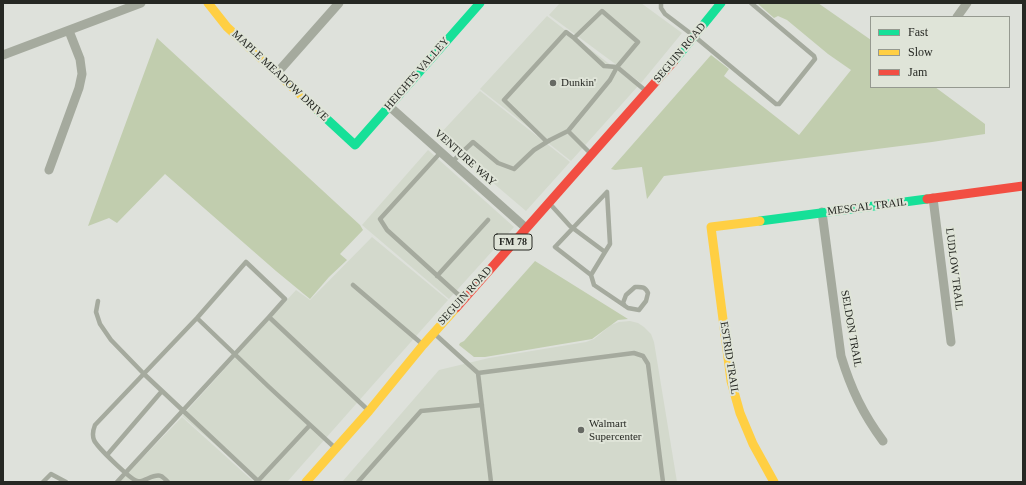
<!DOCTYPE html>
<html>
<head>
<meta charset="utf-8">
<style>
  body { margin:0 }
  #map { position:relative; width:1026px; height:485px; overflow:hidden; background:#dee1db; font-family:Georgia,serif }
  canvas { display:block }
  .frame { position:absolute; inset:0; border:4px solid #262823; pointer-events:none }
  .legend { position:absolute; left:870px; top:16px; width:140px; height:72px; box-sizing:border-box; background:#dfe4d8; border:1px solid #959990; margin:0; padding:5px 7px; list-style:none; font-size:12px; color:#262823 }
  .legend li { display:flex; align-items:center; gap:8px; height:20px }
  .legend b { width:20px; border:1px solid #959990 }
</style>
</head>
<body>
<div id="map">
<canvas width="1026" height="485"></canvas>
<div class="frame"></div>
<ul class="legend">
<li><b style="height:5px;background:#16e098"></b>Fast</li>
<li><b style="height:5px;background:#ffcf43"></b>Slow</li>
<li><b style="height:5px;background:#f24e42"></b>Jam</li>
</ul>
</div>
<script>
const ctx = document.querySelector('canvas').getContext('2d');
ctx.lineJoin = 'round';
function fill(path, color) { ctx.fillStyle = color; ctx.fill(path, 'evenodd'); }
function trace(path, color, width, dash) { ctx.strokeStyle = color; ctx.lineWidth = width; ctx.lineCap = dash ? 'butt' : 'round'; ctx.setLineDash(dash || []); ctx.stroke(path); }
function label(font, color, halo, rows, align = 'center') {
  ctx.font = font + ' Georgia,serif'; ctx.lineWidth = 4; ctx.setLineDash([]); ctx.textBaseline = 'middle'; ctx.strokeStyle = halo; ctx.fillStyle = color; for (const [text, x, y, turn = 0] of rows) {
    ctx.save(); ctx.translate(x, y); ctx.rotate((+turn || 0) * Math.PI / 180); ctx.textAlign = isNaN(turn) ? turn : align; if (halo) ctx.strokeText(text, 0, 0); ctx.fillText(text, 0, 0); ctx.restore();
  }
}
fill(new Path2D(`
  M560 3H641L682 33 641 83 549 15Z
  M547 16 638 86 571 161 480 89Z
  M480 91 570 162 526 211 438 136Z
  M428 150 514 227 449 299 362 225Z
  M372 237 448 300 287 482H259L182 416 296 290 310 300Z
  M630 321 638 323 644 327 651 334 654 342 677 482H342L439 370 489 358 586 342 594 339 611 325 619 322Z
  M182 417 254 482H119Z`), '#d3d9cc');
fill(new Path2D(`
  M757 3H818L871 40V87H935L985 124V134L932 142 664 176 647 199 642 167 615 170 611 169 711 55 729 69 724 76 799 135 851 70 828 54 787 20 778 16 774 18Z
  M157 38 360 225 363 230 340 254 347 260 329 277 310 299 276 271 165 174 117 223 109 218 88 226Z
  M535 261 628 319 618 320 592 339 485 357H474L459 345 460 343 464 341Z`), '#c1cdae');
trace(new Path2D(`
  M661 3V8L665 14 694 36 776 104H779L815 59 814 56 751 3
  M568 131 610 80 617 67 638 42 602 11 574 38 604 66 617 67 646 91
  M547 142 504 100 566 32 574 38
  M441 152 380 219 387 230 462 298
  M452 162 473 142 498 163 514 169 534 150 550 140 568 131 590 153
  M551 205 570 226 605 252 591 275 594 285 628 308 639 310 646 301 648 293C645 286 641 287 635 287L626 295 623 303 625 306
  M591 275 555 247 607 192 610 244 605 252
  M437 276 488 220
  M353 285 421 343
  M98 301 96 312 100 324 111 340 144 374 259 482
  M197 318 269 387 334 447
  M436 335 478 373 491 482
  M478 373 634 353 643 356 648 364 663 482
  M107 455 162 391
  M43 482 51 474 66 482
  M117 482 269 317
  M168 482C166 480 163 477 161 476 153 473 144 483 137 481 130 479 97 447 94 440 92 435 93 430 95 425L197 318 246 262 285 299 269 317 368 410
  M257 482 310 425
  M358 482 421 411 482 405`), '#a5aa9e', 4.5);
trace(new Path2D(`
  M957 17 967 3
  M3 55 141 3
  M277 73 339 3
  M389 106 526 228
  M49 170 79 88 82 74 80 59 69 31
  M933 198 951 342
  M822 212 841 356C851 389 863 414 883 441`), '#a5aa9e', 9);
trace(new Path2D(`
  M674 61 721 3
  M316 109 355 145 480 3
  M760 221 927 199`), '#16e098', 9);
trace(new Path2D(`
  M208 3 227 27 316 109
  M760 221 711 227 731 381 740 413 753 444 774 482
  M306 482 369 411 423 345 456 308`), '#ffcf43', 9);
trace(new Path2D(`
  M927 199 1023 186
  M456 308 674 61`), '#f24e42', 9);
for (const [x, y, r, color] of [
  [553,83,4,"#666963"],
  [581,430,4,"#666963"]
]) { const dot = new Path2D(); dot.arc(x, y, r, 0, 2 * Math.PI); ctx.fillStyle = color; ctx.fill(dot); trace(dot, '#dfe4d8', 1.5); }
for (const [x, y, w] of [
  [513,242,38]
]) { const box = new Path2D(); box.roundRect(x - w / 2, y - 8, w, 16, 3); ctx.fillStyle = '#dfe4d8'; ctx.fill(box); trace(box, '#262823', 1); }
label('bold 10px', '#262823', null, [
  ["FM 78",513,242]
]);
label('11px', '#262823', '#dfe4d8', [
  ["SEGUIN ROAD",680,53,-50],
  ["HEIGHTS VALLEY",417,74,-49],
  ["MAPLE MEADOW DRIVE",280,76,43],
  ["VENTURE WAY",465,158,42],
  ["MESCAL TRAIL",867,207,-7],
  ["LUDLOW TRAIL",954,269,83],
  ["SEGUIN ROAD",465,296,-48],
  ["SELDON TRAIL",851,329,80],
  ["ESTRID TRAIL",729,358,81]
]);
label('11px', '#262823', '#dfe4d8', [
  ["Dunkin'",561,83],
  ["Walmart",589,424],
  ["Supercenter",589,437]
], 'left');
</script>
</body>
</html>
